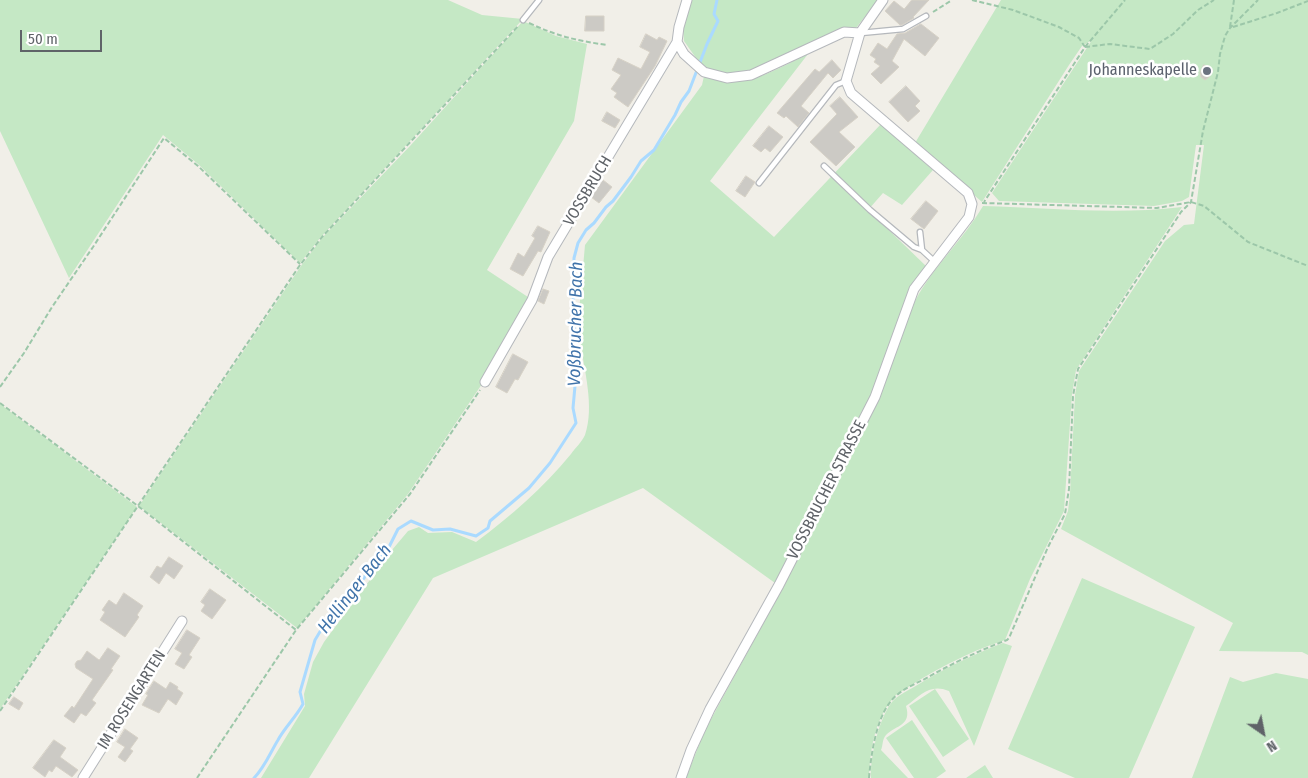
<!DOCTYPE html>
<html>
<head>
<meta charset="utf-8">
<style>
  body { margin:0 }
  #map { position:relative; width:1308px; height:778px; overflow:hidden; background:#f1efe8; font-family:"Fira Sans Condensed",sans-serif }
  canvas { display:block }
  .north { position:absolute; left:1238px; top:708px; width:50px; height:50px; -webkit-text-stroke:4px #fff; paint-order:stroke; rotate:147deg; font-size:14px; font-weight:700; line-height:20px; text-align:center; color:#5f6368 }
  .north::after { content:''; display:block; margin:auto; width:18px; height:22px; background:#5f6368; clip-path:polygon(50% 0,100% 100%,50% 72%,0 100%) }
  .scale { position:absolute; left:20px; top:30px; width:82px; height:22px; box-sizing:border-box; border:2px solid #5f6368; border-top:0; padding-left:6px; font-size:15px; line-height:18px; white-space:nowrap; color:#5f6368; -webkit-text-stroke:4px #fff; paint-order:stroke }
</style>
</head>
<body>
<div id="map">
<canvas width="1308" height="778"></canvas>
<div class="north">N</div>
<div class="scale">50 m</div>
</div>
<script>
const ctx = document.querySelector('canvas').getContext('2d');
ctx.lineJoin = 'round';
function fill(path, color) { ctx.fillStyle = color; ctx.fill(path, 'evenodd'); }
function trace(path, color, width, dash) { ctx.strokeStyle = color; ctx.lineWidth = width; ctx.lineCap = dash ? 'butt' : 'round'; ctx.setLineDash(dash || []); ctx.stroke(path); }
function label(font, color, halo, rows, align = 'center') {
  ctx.font = font + ' "Fira Sans Condensed",sans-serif'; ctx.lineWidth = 5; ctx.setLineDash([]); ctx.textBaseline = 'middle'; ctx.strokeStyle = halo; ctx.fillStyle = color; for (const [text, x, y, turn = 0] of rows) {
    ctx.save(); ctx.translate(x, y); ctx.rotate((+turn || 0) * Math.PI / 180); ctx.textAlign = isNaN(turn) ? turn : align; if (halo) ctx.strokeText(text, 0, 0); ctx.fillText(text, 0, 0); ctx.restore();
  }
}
fill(new Path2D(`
  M0 0H448L482 15 523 19 320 238 300 263 198 164 163 135 69 278 0 131Z
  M692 0H878L856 28 845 30 751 73 717 74 701 65 684 41 683 28Z
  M1001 0H1308V655L1302 652 1219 651 1233 623 1061 529 1068 511 1070 494 1075 395 1079 371 1165 241 1184 225 1194 224 1204 145H1196L1189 197 1182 201 1154 206 999 201 992 193 1092 40 1082 46 1069 65 982 202 915 143Z
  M523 21 556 36 587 44 574 121 487 270 531 299 484 381 408 494 297 628 139 506 301 266 322 238 410 146Z
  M808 54 710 181 774 237 881 124 933 170 902 205 883 193 868 210 926 266 885 359 869 401 775 583 643 488 433 578 309 778H261L305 706 304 694 313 662 324 642 392 550 408 531 419 527 428 533 452 532 476 542C511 516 543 488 571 454 575 448 582 442 585 435 595 406 584 370 580 340L577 334 585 245 702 85 704 76C746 90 770 72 808 54Z
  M983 206C1049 208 1116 215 1182 207L1076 370 1072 394 1064 511 1030 579 1005 640C967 652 929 673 896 695 875 717 870 749 869 778H686L704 732 789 576 872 413 915 301C933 267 963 240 983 206Z
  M0 404 137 507 0 709Z
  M1082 578 1195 627 1129 778H1075L1008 749Z
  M1003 643 1012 646 974 746 949 691C930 683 921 695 906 706 912 726 896 725 886 735 882 739 883 746 881 750L908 778H871C870 757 879 718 892 702 898 695 907 691 914 687 943 669 972 655 1003 643Z
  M1276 673 1308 679V778H1192L1230 677 1243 682Z
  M935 689 969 739 943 757 909 706Z
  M912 720 946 771 936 778H914L886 738Z
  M985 765 993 778H966Z`), '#c5e8c5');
trace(new Path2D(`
  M254 778C265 767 270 753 278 740 285 727 296 717 303 704L300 692 315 640 321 630 348 604 347 597 349 593 356 588 364 578 371 565 380 558 389 547 398 529 411 521 433 530 450 529 476 536 488 528 490 521 529 488 550 463 576 423 573 408 576 375 572 365 575 322 573 307 574 258 578 243 586 230 594 223 606 207 613 201 631 177 641 161 654 150 675 115 681 102 689 91 707 44 718 21 714 14 717 0`), '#aadaff', 3);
const building = new Path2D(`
  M912 0H929L913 17 914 18 902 25H900L885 11 894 1 904 9Z
  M586 16H604V31H585Z
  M921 24 939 38 925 56 904 39 892 61 899 67 881 84 871 74 880 66 874 62 876 59 870 55 878 43 887 49 897 34 905 33Z
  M646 34 657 40 659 37 667 41 655 66 628 107 614 97 617 93 611 89 621 75 612 70 618 58 641 69 650 52 640 47Z
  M832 60 841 70 833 78 828 73 801 106 809 113 798 127 786 116 784 118 777 113 815 69 819 72Z
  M1204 65 1213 70 1209 77 1205 80 1201 77 1200 73Z
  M906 86 920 101 915 106 920 111 908 122 889 102Z
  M840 97 858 117 839 132 855 147 836 166 810 142 837 114 830 106Z
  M607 112 620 120 615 128 602 121Z
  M769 126 783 137 770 152 765 148 761 152 753 146Z
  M746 176 755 182 745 197 736 191Z
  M603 180 612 187 599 203 591 197Z
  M926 201 938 211 924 229 911 219Z
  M538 226 550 232 541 252 538 251 523 276 510 269 518 253 524 257 535 238 532 236Z
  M543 289 549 291 544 304 538 301Z
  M513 354 528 362 518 380 515 379 507 393 496 387Z
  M169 557 183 566 174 579 166 573 159 584 150 577 157 566 161 568Z
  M210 589 226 600 212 619 201 611 205 605 201 602Z
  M124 593 143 606 137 615 139 617 125 637 100 620 105 612 102 610 109 600 116 605Z
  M187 630 200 638 189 655 192 657 184 669 175 664 182 653 175 649Z
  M108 648 120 656 111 669 113 670 92 700 96 703 86 716 81 713 74 723 64 716 72 706 74 708 93 679 76 668 75 664 77 661 81 660 87 651 99 660Z
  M154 681 166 689 170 682 178 687 177 689 183 693 176 705 168 699 159 713 142 705 148 695 146 694Z
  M14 697 23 703 19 710 9 704Z
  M125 729 138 738 130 749 133 751 125 762 118 757 125 747 117 742Z
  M54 740 66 748 60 757 78 770 72 777 56 766 52 772 49 770 45 777 33 768Z`);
fill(building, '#cccac5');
trace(building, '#d6d1c6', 1);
const lane = new Path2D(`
  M523 20 539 0
  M861 33 903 29 926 16
  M824 166 870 210 914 247 922 250
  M759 183 836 85 846 81
  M920 232 922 250 935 262`);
const street = new Path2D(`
  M677 42 684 54 704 72 727 78 751 75 844 32 860 33
  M485 382 532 300 548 257 677 42 679 27 687 0
  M83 778 182 621
  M681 778 691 750 710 709 779 585 875 397 914 289 969 217 972 204 968 193 851 93 846 81 860 33 883 0`);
trace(lane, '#b5b8bc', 7);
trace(street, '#b5b8bc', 11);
trace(new Path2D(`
  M972 0 1013 10 1059 27 1079 38 1085 47 984 202
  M933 12 952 0
  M529 23C557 36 577 41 608 45
  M1230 27 1234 0
  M1233 27 1277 13 1308 1
  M1085 47 1110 44 1150 49 1173 34 1198 10 1214 0
  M1085 47 1125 0
  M982 203 1157 208 1191 202 1204 206 1248 242 1308 266
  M0 387 24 353 52 307 93 247 164 138 198 166 300 264
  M0 403 138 506 296 630
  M0 711 300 265 322 237 519 25
  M197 778 296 630 410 494 480 390
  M869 778C871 755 876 719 891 701 899 691 912 685 923 680 951 664 978 651 1007 640L1009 638 1048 547 1065 514 1069 489 1073 396 1078 369 1181 212 1191 202 1203 131 1218 72 1220 54 1225 36 1230 28 1258 0`), '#9cc7a9', 2, [5, 2.5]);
trace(lane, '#fff', 4.5);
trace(street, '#fff', 9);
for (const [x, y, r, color] of [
  [1207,71,5,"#6b7280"]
]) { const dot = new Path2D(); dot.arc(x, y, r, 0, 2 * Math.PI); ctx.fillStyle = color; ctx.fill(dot); trace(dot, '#fff', 2); }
label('16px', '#5b616d', '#fff', [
  ["Johanneskapelle",1197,71]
], 'right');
label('16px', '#5f6368', '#fff', [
  ["VOSSBRUCH",588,191,-59],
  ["VOSSBRUCHER STRASSE",827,490,-63],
  ["IM ROSENGARTEN",132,700,-58]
]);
label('italic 18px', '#4174aa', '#fff', [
  ["Voßbrucher Bach",576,324,-89],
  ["Hellinger Bach",355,589,-52]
]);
</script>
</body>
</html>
